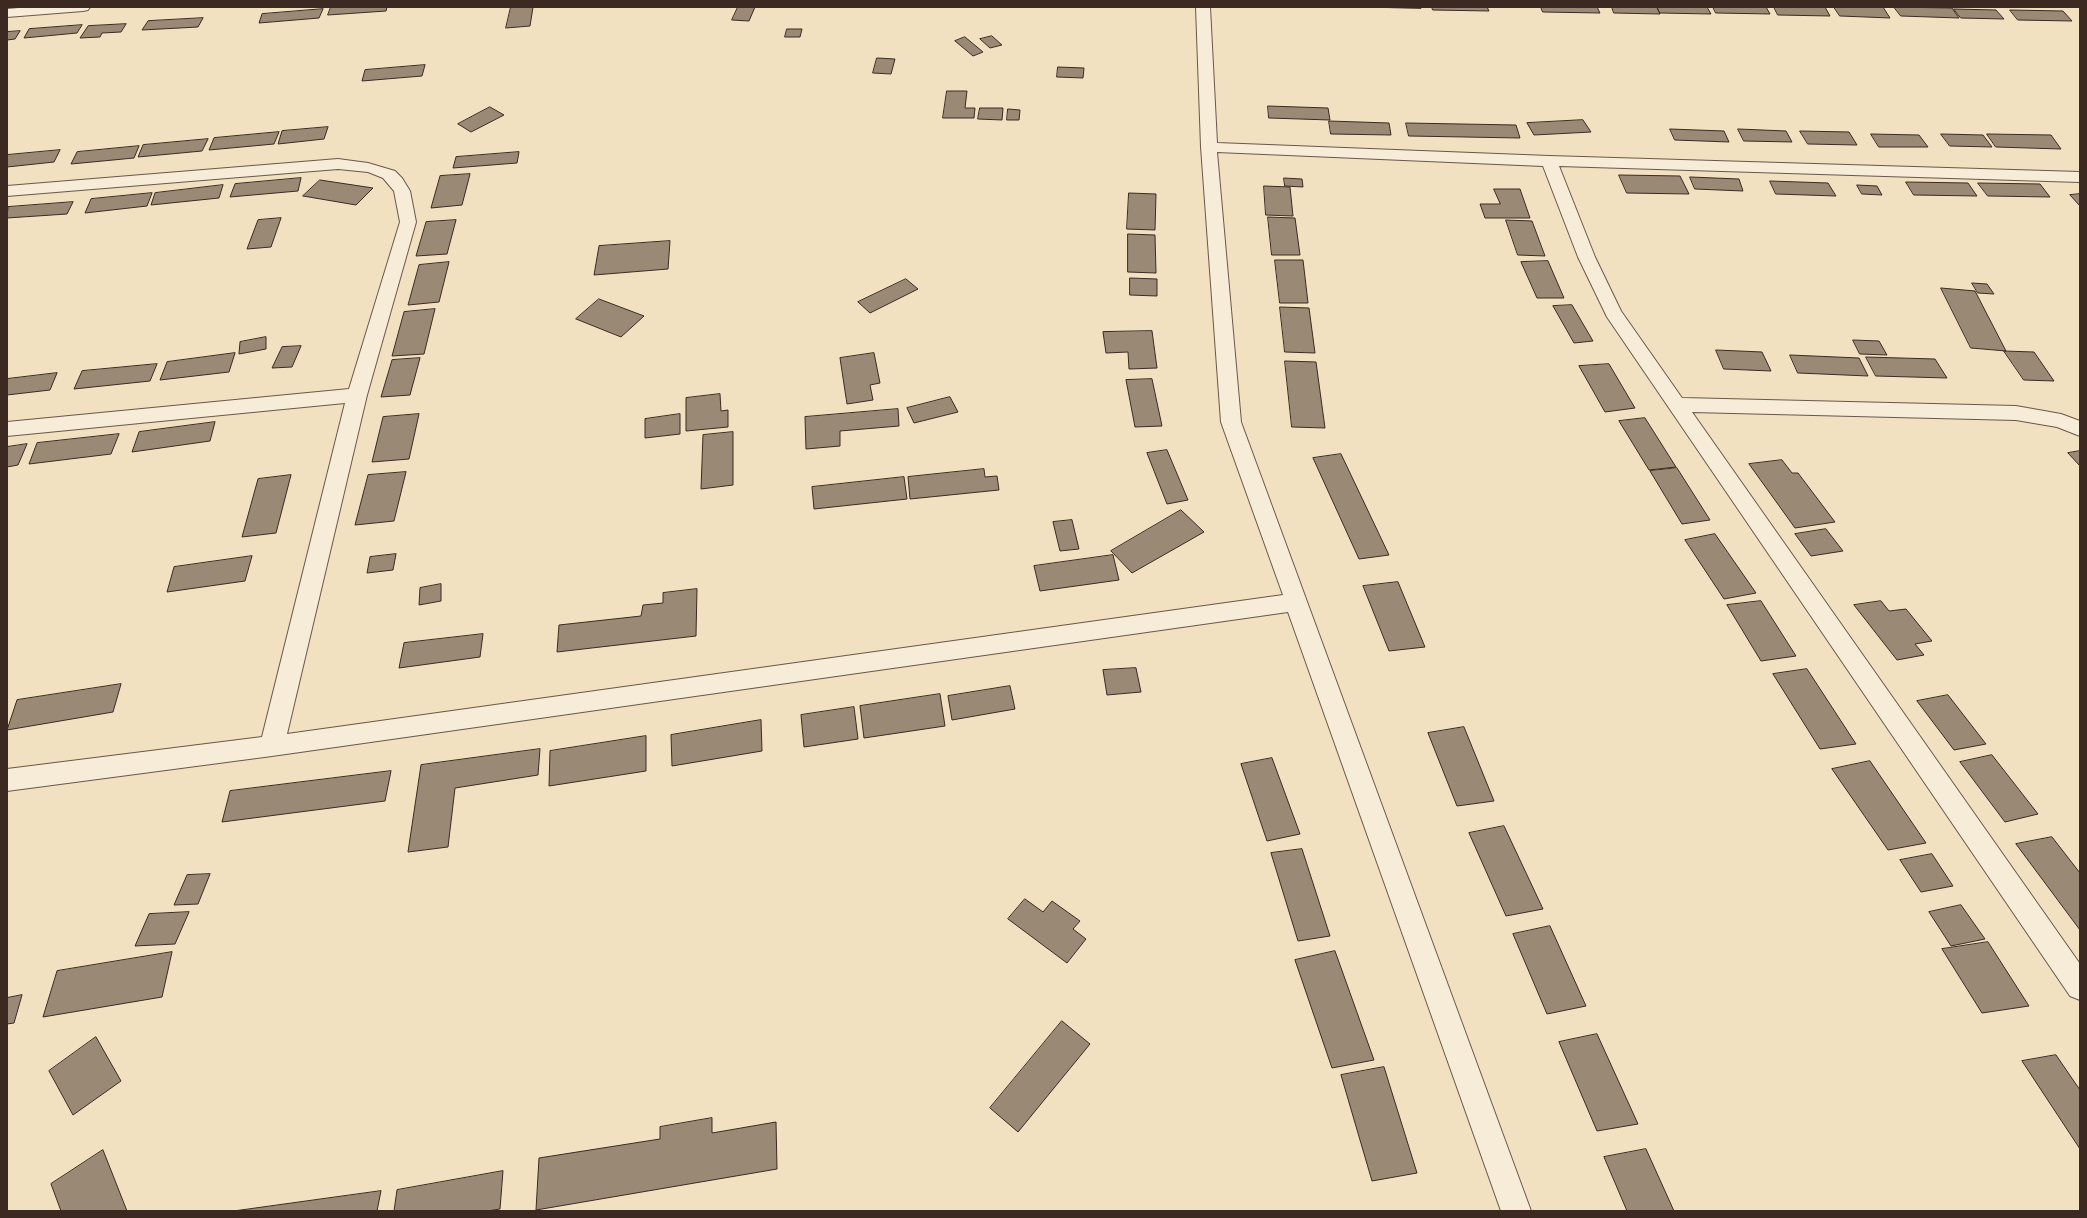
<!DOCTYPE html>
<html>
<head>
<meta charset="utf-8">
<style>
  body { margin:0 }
  #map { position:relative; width:2087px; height:1218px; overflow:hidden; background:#f1e1c1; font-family:Alegreya,serif }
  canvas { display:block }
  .frame { position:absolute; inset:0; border:8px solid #3c2a22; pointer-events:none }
</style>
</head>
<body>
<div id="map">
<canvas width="2087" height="1218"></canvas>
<div class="frame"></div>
</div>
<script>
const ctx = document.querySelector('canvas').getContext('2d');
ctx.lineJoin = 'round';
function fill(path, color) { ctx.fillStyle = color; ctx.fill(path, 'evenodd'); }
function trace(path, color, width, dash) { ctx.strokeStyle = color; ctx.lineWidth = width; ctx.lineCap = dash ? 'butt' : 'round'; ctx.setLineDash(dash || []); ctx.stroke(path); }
const building = new Path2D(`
  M331 7H387L386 11 328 15Z
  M511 7H533L530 26 506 28Z
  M738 7H755L749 21 732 20Z
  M1367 7H1421V8Z
  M1432 7H1487L1489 11 1433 10Z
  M1541 7H1597L1600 13 1543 12Z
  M1612 7H1657L1660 14 1614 13Z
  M1657 7H1707L1711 14 1660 13Z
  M1713 7H1766L1770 14 1716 13Z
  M1774 7H1825L1830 16 1778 15Z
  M1834 7H1883L1890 18 1840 16Z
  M1894 7 1952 8 1959 18 1901 16Z
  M323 9 319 18 259 23 262 14Z
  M1954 9 1996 10 2004 19 1961 18Z
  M2010 10 2063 11 2072 21 2018 20Z
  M203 18 198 27 142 30 148 21Z
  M126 24 121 32 102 33 100 37 80 38 88 26Z
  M82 25 77 33 24 38 29 29Z
  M787 29H802L800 37H785Z
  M20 31 15 39 7 40V32Z
  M992 36 1002 45 990 48 980 39Z
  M965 37 983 52 973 56 955 41Z
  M877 58 895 59 891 74 873 73Z
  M425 65 422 76 362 81 365 70Z
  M1058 67 1084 68 1083 78 1057 77Z
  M947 91H967L965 108H975L974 118H943Z
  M1268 106 1328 108 1330 120 1269 118Z
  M490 107 504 115 471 132 458 124Z
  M980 108H1003L1002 120 978 119Z
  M1008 109 1020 110 1019 120H1007Z
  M1583 120 1591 132 1534 135 1527 123Z
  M1329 121 1389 123 1391 135 1331 134Z
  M1406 123 1516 125 1520 138 1409 136Z
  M328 127 324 139 278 144 282 131Z
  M1670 129 1724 131 1729 142 1675 140Z
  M1738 129 1786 131 1792 142 1744 141Z
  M1800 131 1849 132 1857 145 1808 144Z
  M279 132 274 144 209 150 214 138Z
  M1871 134 1919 135 1928 147H1879Z
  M1941 134 1983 135 1992 147 1950 146Z
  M1987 134 2051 135 2061 149 1996 147Z
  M208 139 202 151 138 157 143 145Z
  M139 146 134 158 71 164 77 152Z
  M60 150 54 162 7 167V155Z
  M519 152 517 163 453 168 456 157Z
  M470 174 462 205 431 208 440 176Z
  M1619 175 1680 176 1689 194 1627 193Z
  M1690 177 1739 179 1743 191 1695 189Z
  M301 178 298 191 230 197 235 184Z
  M1284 178 1302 179 1303 187 1285 186Z
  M320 180 373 188 356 205 303 196Z
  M1770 181 1828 183 1836 196 1776 194Z
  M1906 182 1968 183 1977 196 1914 195Z
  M1978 183 2040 184 2050 197 1988 196Z
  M223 185 219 198 151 205 155 193Z
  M1857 185 1877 186 1882 195 1862 194Z
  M1264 186 1290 187 1293 216 1266 215Z
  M1494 189H1520L1530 218H1485L1480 204H1500Z
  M152 193 147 206 85 213 91 199Z
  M1129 193 1156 194 1155 230 1127 229Z
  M2080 194V206L2070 195Z
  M73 202 67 214 7 218 8 207Z
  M1268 217 1295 218 1300 255H1272Z
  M281 218 271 247 247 249 258 220Z
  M456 220 447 254 416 256 426 222Z
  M1506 220 1532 221 1545 256 1518 255Z
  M1128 234 1155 235 1156 273 1128 272Z
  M670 241 668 269 594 275 599 246Z
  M1275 260H1303L1308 303H1280Z
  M1548 261 1564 298H1537L1521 262Z
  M449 262 439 302 408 305 419 265Z
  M1130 278 1157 279V296L1130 295Z
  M906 279 918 289 870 313 858 302Z
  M1972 283 1987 284 1994 294 1978 293Z
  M1941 288 1975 291 2006 351 1971 348Z
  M599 299 644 316 621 337 576 319Z
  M1572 305 1593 341 1574 343 1553 306Z
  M1280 307 1309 308 1315 353 1285 352Z
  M435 309 424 354 392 356 404 312Z
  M1152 331 1157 368 1129 369 1128 352 1106 353 1103 332Z
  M266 337V349L239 354 240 342Z
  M1853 340 1879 341 1887 355 1860 354Z
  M301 346 292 367 272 368 282 347Z
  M1716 350 1762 352 1771 371 1724 369Z
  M2004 351 2034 352 2054 381 2024 380Z
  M235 353 229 372 160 380 167 362Z
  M874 353 880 383 870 385 873 400 847 404 840 358Z
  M1790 355 1859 358 1868 376 1798 373Z
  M1866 357 1935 359 1947 378 1876 376Z
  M420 358 410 395 381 397 392 360Z
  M1285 361 1316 362 1325 428 1292 427Z
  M157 364 150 381 74 389 82 371Z
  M1609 364 1635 408 1605 412 1579 366Z
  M57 373 50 390 7 395V379Z
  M1152 379 1162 426 1135 427 1126 380Z
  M720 394 721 411 728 410V427L686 431V398Z
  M950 397 958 412 914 423 907 408Z
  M898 409 899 426 840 431V446L806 449 805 417Z
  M419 414 409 459 372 462 383 417Z
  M680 414V434L645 438V419Z
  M1645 418 1676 467 1649 470 1619 421Z
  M215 422 210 441 132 452 139 432Z
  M733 432V485L701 489 703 435Z
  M119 434 111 454 29 464 37 443Z
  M27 444 18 465 7 467V447Z
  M1167 450 1188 500 1167 504 1147 453Z
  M2080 451V466L2068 453Z
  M1341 454 1389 555 1359 559 1313 458Z
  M1782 460 1792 473H1798L1835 522 1795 528 1749 464Z
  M1677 468 1710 520 1682 524 1650 471Z
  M984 469 985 477 997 476 999 490 910 499 908 477Z
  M406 472 394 521 355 525 368 475Z
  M291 475 276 533 242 537 258 479Z
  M904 477 907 499 814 509 812 487Z
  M1181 510 1204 532 1132 573 1111 551Z
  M1072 520 1079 549 1060 551 1053 522Z
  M1826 529 1843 551 1811 556 1795 534Z
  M1715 534 1756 593 1724 599 1685 540Z
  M396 554 393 570 367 573 370 557Z
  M1113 555 1119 580 1040 591 1034 566Z
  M252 556 245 581 167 592 174 567Z
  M1398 582 1425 647 1389 651 1363 586Z
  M441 584V601L419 605 420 588Z
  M697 589 696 636 557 652 559 625 641 616 643 605 663 603V593Z
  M1761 601 1796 656 1761 661 1727 605Z
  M1881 601 1889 611 1906 609 1932 641 1915 644 1924 655 1897 660 1854 605Z
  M483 634 480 657 399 668 404 643Z
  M1136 668 1141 692 1107 695 1103 670Z
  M1807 669 1856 744 1820 749 1773 674Z
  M121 684 113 712 7 730 17 700Z
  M1010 686 1015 709 952 720 948 696Z
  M940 694 945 726 864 738 860 706Z
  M1948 695 1986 744 1954 750 1917 701Z
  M854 707 858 739 804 747 801 715Z
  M761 720 762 751 672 766 671 735Z
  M1464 727 1494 801 1457 806 1428 733Z
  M646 736V771L549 786 550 751Z
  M540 749 538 775 455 788 448 847 408 852 421 765Z
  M1992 755 2038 814 2005 822 1960 762Z
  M1272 758 1300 834 1267 841 1241 764Z
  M1870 761 1926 843 1888 850 1832 769Z
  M391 771 385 801 222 822 230 791Z
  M1504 826 1543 909 1506 916 1469 833Z
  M2052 837 2080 873V930L2016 844Z
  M1302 849 1330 936 1298 941 1271 853Z
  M1932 854 1953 886 1921 892 1900 860Z
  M210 874 198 904 174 905 187 875Z
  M1025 899 1043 912 1052 901 1080 921 1073 929 1086 939 1067 963 1008 919Z
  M1961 905 1985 939 1951 946 1929 912Z
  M189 912 175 944 135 946 149 914Z
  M1550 926 1586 1006 1547 1014 1513 934Z
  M1988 942 2029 1006 1982 1013 1942 949Z
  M1335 951 1374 1060 1332 1068 1295 960Z
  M172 952 162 997 43 1017 57 971Z
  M22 995 14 1023 7 1024V998Z
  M1062 1021 1090 1044 1018 1132 990 1108Z
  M1597 1034 1638 1124 1597 1131 1559 1042Z
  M96 1037 121 1081 73 1115 49 1071Z
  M2056 1055 2080 1090V1149L2022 1061Z
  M1384 1067 1417 1173 1372 1181 1341 1075Z
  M712 1118V1133L776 1122 777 1169 536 1210 539 1158 660 1139V1127Z
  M1646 1149 1674 1211H1627L1604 1157Z
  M103 1150 127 1211H61L51 1184Z
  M503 1171 500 1209 487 1211H394L397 1190Z
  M381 1191 377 1211H234Z`);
fill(building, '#9a8975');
trace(building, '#3c2a22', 1);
const minor = new Path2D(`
  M1196 7H1210L1217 143 1549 156 2080 172V182L1559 166 1595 257 1621 311 1682 398 2016 406 2061 414 2080 421V436L2057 427 2016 420 1692 412 2080 964V1000L2070 996 1607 317 1578 257 1543 166 1217 152 1241 422 1531 1211H1501L1288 612 272 756 7 791V769L262 737 345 403 7 436V422L349 389 400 222 394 191 383 178 368 172 338 169 7 196V186L338 159 368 163 395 171 402 178 410 191 416 222 367 395 287 734 1283 595 1221 422 1201 147Z`);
const tertiary = new Path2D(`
  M30 7H90L88 10 83 11 7 17V9Z`);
trace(minor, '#69584a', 2);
trace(tertiary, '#69584a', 2);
fill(minor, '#f6ecd7');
fill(tertiary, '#f6ecd7');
</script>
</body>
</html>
